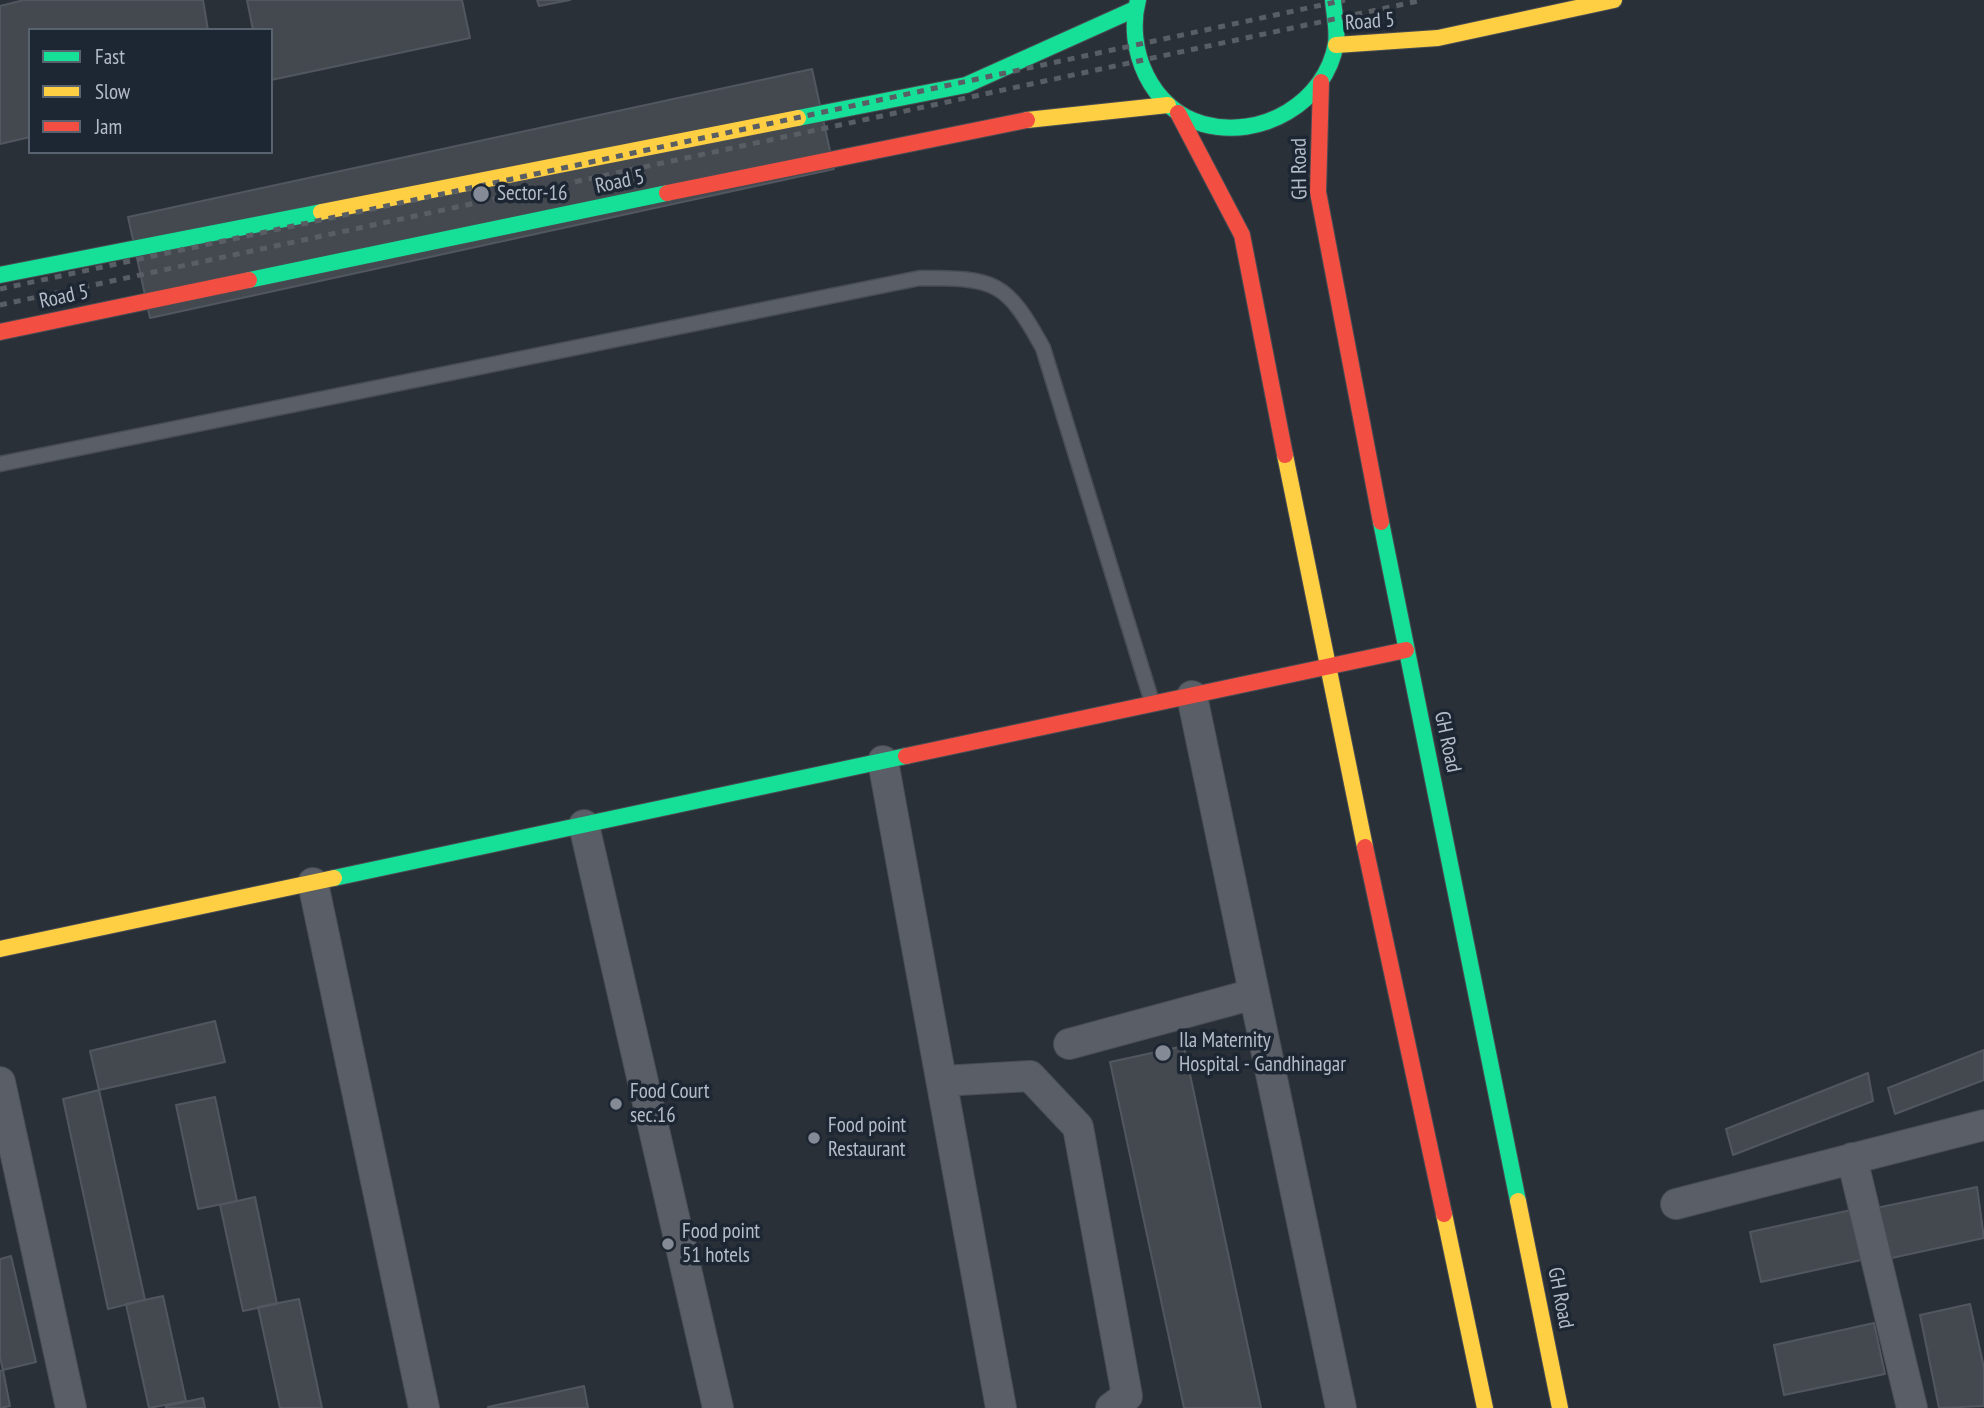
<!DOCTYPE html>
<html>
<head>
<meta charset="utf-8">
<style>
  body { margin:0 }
  #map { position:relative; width:1984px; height:1408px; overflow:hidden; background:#2a3038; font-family:"PT Sans Narrow",sans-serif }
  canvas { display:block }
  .legend { position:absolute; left:28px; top:28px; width:245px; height:126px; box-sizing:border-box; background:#1d2633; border:2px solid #59626f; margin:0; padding:9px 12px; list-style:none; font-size:21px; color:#b4bcc9 }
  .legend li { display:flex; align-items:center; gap:14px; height:35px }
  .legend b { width:35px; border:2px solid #59626f }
</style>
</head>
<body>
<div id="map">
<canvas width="1984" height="1408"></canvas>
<ul class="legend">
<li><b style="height:9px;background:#16e098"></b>Fast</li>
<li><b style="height:9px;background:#ffcf43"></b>Slow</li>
<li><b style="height:9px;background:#f24e42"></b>Jam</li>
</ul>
</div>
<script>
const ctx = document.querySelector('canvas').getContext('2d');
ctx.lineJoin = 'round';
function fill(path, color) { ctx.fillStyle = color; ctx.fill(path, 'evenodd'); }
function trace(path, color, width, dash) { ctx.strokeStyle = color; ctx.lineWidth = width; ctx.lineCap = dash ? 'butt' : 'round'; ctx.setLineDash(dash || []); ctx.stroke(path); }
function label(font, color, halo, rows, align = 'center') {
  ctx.font = font + ' "PT Sans Narrow",sans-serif'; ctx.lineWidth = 7; ctx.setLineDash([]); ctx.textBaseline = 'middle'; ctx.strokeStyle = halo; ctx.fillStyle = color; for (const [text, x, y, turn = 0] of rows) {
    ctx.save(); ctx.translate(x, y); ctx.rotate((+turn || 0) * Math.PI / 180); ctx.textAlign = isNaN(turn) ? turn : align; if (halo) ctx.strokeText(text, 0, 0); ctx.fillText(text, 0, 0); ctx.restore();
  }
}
const building = new Path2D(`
  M24 0H203L208 30H30V137L0 144V6Z
  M247 0H462L470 38 271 80V30H253Z
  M537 0H570L539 6Z
  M812 69 834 169 150 318 128 217Z
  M215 1021 225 1062 99 1090 90 1051Z
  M1184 1046 1261 1408H1184L1110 1062Z
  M1984 1050V1080L1895 1114 1888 1088Z
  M1868 1073 1873 1101 1733 1155 1726 1129Z
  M99 1090 145 1300 108 1309 63 1099Z
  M215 1097 237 1201 198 1209 176 1105Z
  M1977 1187 1984 1238 1887 1259 1876 1208Z
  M255 1197 277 1304 243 1311 220 1205Z
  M1851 1210 1861 1260 1761 1282 1750 1232Z
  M11 1256 36 1362 3 1370 0 1357V1259Z
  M163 1296 186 1401 149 1408 126 1304Z
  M299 1299 322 1408H280L258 1307Z
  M1970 1304 1984 1368V1406L1939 1408 1920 1315Z
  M1874 1323 1885 1374 1784 1395 1774 1345Z
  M3 1370 10 1406 0 1408V1371Z
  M584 1386 588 1408H489L488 1407Z
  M203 1398 205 1408H166V1406Z`);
fill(building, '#444950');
trace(building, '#52575f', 2);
const lane = new Path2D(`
  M0 464 920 278C996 278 1006 281 1043 348L1152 702`);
const street = new Path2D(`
  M1192 696 1341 1408
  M883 761 1001 1408
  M584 825 718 1408
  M313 883 424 1408
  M1069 1044 1254 994
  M942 1081 1030 1076 1078 1127 1127 1396 1111 1408
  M0 1082 71 1408
  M1852 1158 1912 1408
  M1676 1204 1984 1125`);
const fast = new Path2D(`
  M1138 0C1125 49 1151 110 1203 124 1261 140 1326 103 1336 43 1338 30 1334 13 1333 0
  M798 118 966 85 1135 9
  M0 275 321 212
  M249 280 667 193
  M1381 522 1518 1201
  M334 878 906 756`);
const slow = new Path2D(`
  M1336 45 1438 38 1614 0
  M1027 120 1168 105
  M321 212 798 118
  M1285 455 1365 847
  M0 949 334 878
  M1518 1201 1560 1408
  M1444 1214 1485 1408`);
const jam = new Path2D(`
  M1321 82 1318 192 1381 522
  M1178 113 1242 235 1285 455
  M667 193 1027 120
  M0 332 249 280
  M906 756 1406 650
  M1365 847 1444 1214`);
trace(lane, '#484c53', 17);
trace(street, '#484c53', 32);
trace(fast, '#484c53', 18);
trace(slow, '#484c53', 18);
trace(jam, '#484c53', 18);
trace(lane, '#5a5e66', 14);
trace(street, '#5a5e66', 30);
trace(fast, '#16e098', 16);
trace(slow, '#ffcf43', 16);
trace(jam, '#f24e42', 16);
trace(new Path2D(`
  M0 289 1345 0
  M0 305 1423 0`), '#595d64', 5, [7, 7]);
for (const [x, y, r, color] of [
  [481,194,9,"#848b96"],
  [1163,1053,9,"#848b96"],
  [616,1104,7,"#848b96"],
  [814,1138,7,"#848b96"],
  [668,1244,7,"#848b96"]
]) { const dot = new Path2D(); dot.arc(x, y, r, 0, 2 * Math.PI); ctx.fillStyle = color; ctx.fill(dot); trace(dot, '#1d2633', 2.5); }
label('21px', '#b4bcc9', '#1d2633', [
  ["Road 5",1370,22,-4],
  ["GH Road",1300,169,-91],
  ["Road 5",620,182,-12],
  ["Road 5",64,297,-12],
  ["GH Road",1447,742,78],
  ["GH Road",1560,1298,79]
]);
label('21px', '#b4bcc9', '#1d2633', [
  ["Sector-16",497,194],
  ["Ila Maternity",1179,1041],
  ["Hospital - Gandhinagar",1179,1065],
  ["Food Court",630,1092],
  ["sec.16",630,1116],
  ["Food point",828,1126],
  ["Restaurant",828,1150],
  ["Food point",682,1232],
  ["51 hotels",682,1256]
], 'left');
</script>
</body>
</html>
